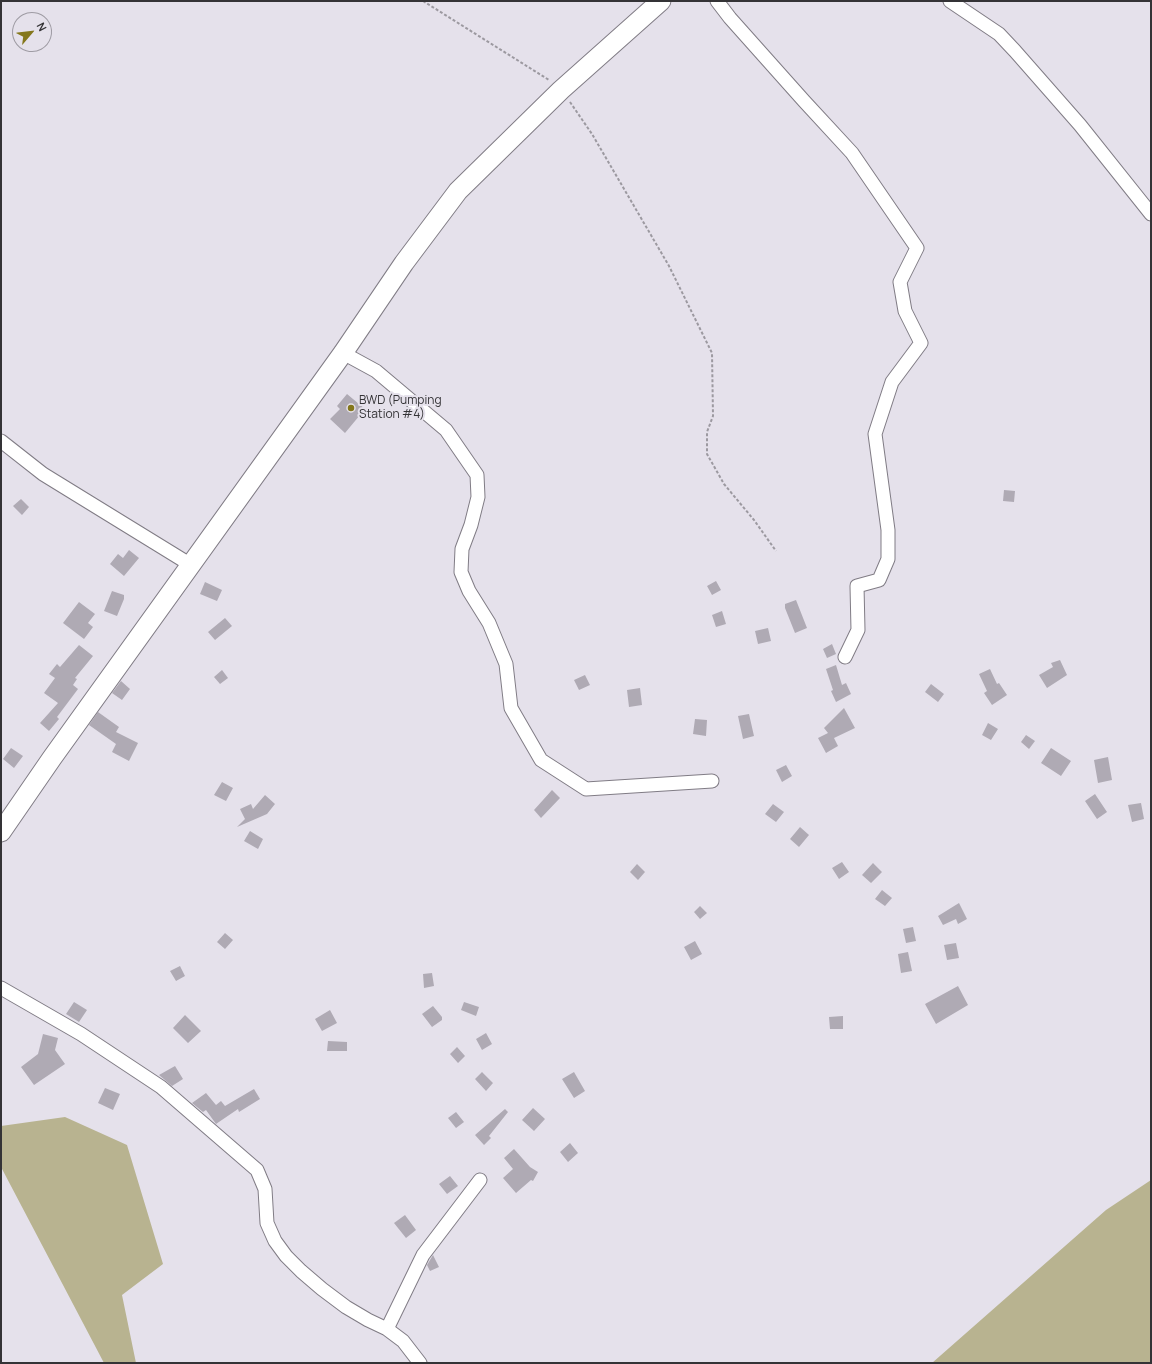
<!DOCTYPE html>
<html>
<head>
<meta charset="utf-8">
<style>
  body { margin:0 }
  #map { position:relative; width:1152px; height:1364px; overflow:hidden; background:#e5e1eb; font-family:Manrope,sans-serif }
  canvas { display:block }
  .frame { position:absolute; inset:0; border:2px solid #343336; pointer-events:none }
  .north { position:absolute; left:12px; top:12px; width:40px; height:40px; box-sizing:border-box; background:#e5e1eb; border:1px solid #9e9ba3; border-radius:50%; rotate:62deg; font-size:11px; font-weight:700; line-height:16px; text-align:center; color:#343336 }
  .north::after { content:''; display:block; margin:auto; width:14px; height:18px; background:#84771c; clip-path:polygon(50% 0,100% 100%,50% 72%,0 100%) }
</style>
</head>
<body>
<div id="map">
<canvas width="1152" height="1364"></canvas>
<div class="frame"></div>
<div class="north">N</div>
</div>
<script>
const ctx = document.querySelector('canvas').getContext('2d');
ctx.lineJoin = 'round';
function fill(path, color) { ctx.fillStyle = color; ctx.fill(path, 'evenodd'); }
function trace(path, color, width, dash) { ctx.strokeStyle = color; ctx.lineWidth = width; ctx.lineCap = dash ? 'butt' : 'round'; ctx.setLineDash(dash || []); ctx.stroke(path); }
function label(font, color, halo, rows, align = 'center') {
  ctx.font = font + ' Manrope,sans-serif'; ctx.lineWidth = 4; ctx.setLineDash([]); ctx.textBaseline = 'middle'; ctx.strokeStyle = halo; ctx.fillStyle = color; for (const [text, x, y, turn = 0] of rows) {
    ctx.save(); ctx.translate(x, y); ctx.rotate((+turn || 0) * Math.PI / 180); ctx.textAlign = isNaN(turn) ? turn : align; if (halo) ctx.strokeText(text, 0, 0); ctx.fillText(text, 0, 0); ctx.restore();
  }
}
fill(new Path2D(`
  M65 1117 127 1145 163 1264 122 1295 136 1363H104L1 1167V1126Z
  M1151 1180V1363H932L1106 1210Z`), '#b8b390');
fill(new Path2D(`
  M347 394 365 409 345 433 330 419 340 409 337 406Z
  M1004 490 1015 491 1014 502 1003 501Z
  M21 499 29 507 22 515 13 506Z
  M129 550 139 558 124 576 110 564 118 554 123 558Z
  M716 581 721 590 712 595 707 586Z
  M205 582 222 590 217 601 200 594Z
  M112 591 124 595V599L117 616 104 611Z
  M796 600 807 628 795 633 785 608V604Z
  M79 602 95 614 88 623 93 627 84 639 63 623Z
  M722 611 726 624 716 627 712 615Z
  M225 618 232 626 215 640 208 632Z
  M768 628 771 641 758 644 755 631Z
  M832 644 836 654 827 658 823 649Z
  M79 645 93 656 75 678 77 679 73 685 78 689 57 717 59 719 49 731 40 723 58 703 44 693 55 678 49 674 57 664 60 667Z
  M1060 660 1067 675 1047 688 1039 675 1053 667 1051 663Z
  M836 665 842 685 846 683 851 694 836 702 831 691 833 690 826 669Z
  M990 669 997 684 999 683 1007 695 992 705 984 693 987 691 979 674Z
  M222 670 228 678 220 684 214 677Z
  M585 675 590 685 579 690 574 680Z
  M121 681 130 689 122 700 112 693Z
  M931 684 944 694 938 702 925 692Z
  M640 688 642 705 629 707 627 690Z
  M844 708 855 728 834 738 838 746 826 753 818 738 828 733 824 728Z
  M98 712 119 727 116 732 138 743 129 761 112 752 116 744 89 725Z
  M749 714 754 736 743 739 738 716Z
  M695 719 707 720 706 736 693 734Z
  M988 723 998 729 991 740 982 735Z
  M1026 735 1035 741 1029 749 1021 742Z
  M11 748 23 756 14 768 3 759Z
  M1051 748 1071 761 1061 776 1041 763Z
  M1108 757 1112 780 1098 783 1094 760Z
  M786 765 792 776 782 782 776 770Z
  M222 782 233 788 226 801 214 795Z
  M552 790 560 798 541 818 534 810Z
  M1095 794 1107 812 1097 819 1085 801Z
  M265 795 275 804 267 814 237 827 245 819 240 809 251 804 253 809Z
  M1141 803 1144 819 1132 822 1128 805Z
  M773 804 784 812 776 822 765 814Z
  M800 827 809 835 799 847 790 839Z
  M250 831 263 839 258 849 244 841Z
  M842 862 849 872 839 879 832 868Z
  M873 863 882 872 871 883 862 875Z
  M637 864 645 872 638 880 630 872Z
  M882 890 892 898 885 906 875 899Z
  M959 903 967 919 958 924 956 919 943 925 938 916Z
  M700 906 707 913 700 919 694 912Z
  M913 927 916 941 906 943 903 929Z
  M225 933 233 940 225 949 217 942Z
  M695 941 702 954 691 960 684 947Z
  M956 943 959 958 947 960 944 945Z
  M908 952 912 971 901 973 898 954Z
  M180 966 185 976 176 981 170 971Z
  M432 973 434 986 424 988 423 974Z
  M958 986 968 1005 936 1024 925 1004Z
  M74 1002 87 1010 79 1022 66 1014Z
  M464 1002 479 1007 476 1016 461 1010Z
  M433 1006 442 1017V1020L432 1027 422 1014Z
  M330 1010 337 1023 322 1031 315 1019Z
  M185 1015 201 1031 188 1043 173 1028Z
  M843 1016V1029H830L829 1017Z
  M486 1033 492 1044 482 1050 476 1039Z
  M43 1034 58 1038 55 1050 65 1064 34 1085 21 1067 38 1054Z
  M328 1041 347 1042V1051H327Z
  M457 1047 465 1056 458 1063 450 1054Z
  M175 1066 183 1079 172 1086 159 1075Z
  M482 1072 493 1083 486 1091 475 1079Z
  M574 1072 585 1091 574 1098 562 1079Z
  M105 1088 120 1094 113 1110 98 1103Z
  M254 1089 260 1099 239 1112 238 1109 216 1124 206 1110 203 1112 192 1103 206 1093 216 1105 221 1101 225 1106Z
  M533 1108 545 1119 534 1131 522 1120Z
  M505 1109 508 1112 489 1136 491 1138 484 1145 475 1135Z
  M456 1112 464 1122 456 1128 448 1118Z
  M570 1143 578 1153 568 1162 560 1152Z
  M514 1149 530 1167 538 1172 533 1181 531 1180 516 1193 503 1178 513 1169 504 1158Z
  M450 1176 458 1186 447 1194 439 1184Z
  M405 1215 416 1230 406 1238 394 1223Z
  M433 1255 439 1267 430 1271 427 1265Z`), '#afaab4');
const minor = new Path2D(`
  M717 1 730 18 804 101 852 153 917 248 900 282 905 311 921 343 892 382 875 434 888 530V559L879 580 857 586 858 630 845 657
  M950 1 999 34 1015 51 1080 125 1151 214
  M343 353 376 371 446 430 477 475 478 497 471 525 462 549 461 572 469 591 489 623 506 664 511 708 541 760 586 789 712 781
  M1 441 43 474 191 565
  M1 988 81 1034 161 1087 257 1170 265 1189 267 1223 275 1241 286 1256 301 1271 322 1289 346 1307 368 1320 387 1329 403 1341 420 1363
  M387 1329 423 1255 480 1180`);
const secondary = new Path2D(`
  M1 832 52 758 343 353 404 263 458 191 561 90 661 1`);
trace(minor, '#807c85', 15);
trace(secondary, '#807c85', 21);
trace(new Path2D(`
  M423 1 549 80
  M570 102 592 134 669 266 712 353 713 416 707 432V454L724 484 754 520 776 551`), '#9c99a0', 2, [3, 2]);
trace(minor, '#fff', 13);
trace(secondary, '#fff', 19);
for (const [x, y, r, color] of [
  [351,408,4,"#84771c"]
]) { const dot = new Path2D(); dot.arc(x, y, r, 0, 2 * Math.PI); ctx.fillStyle = color; ctx.fill(dot); trace(dot, '#e5e1eb', 1.5); }
label('12px', '#343336', '#e5e1eb', [
  ["BWD (Pumping",359,401],
  ["Station #4)",359,415]
], 'left');
</script>
</body>
</html>
